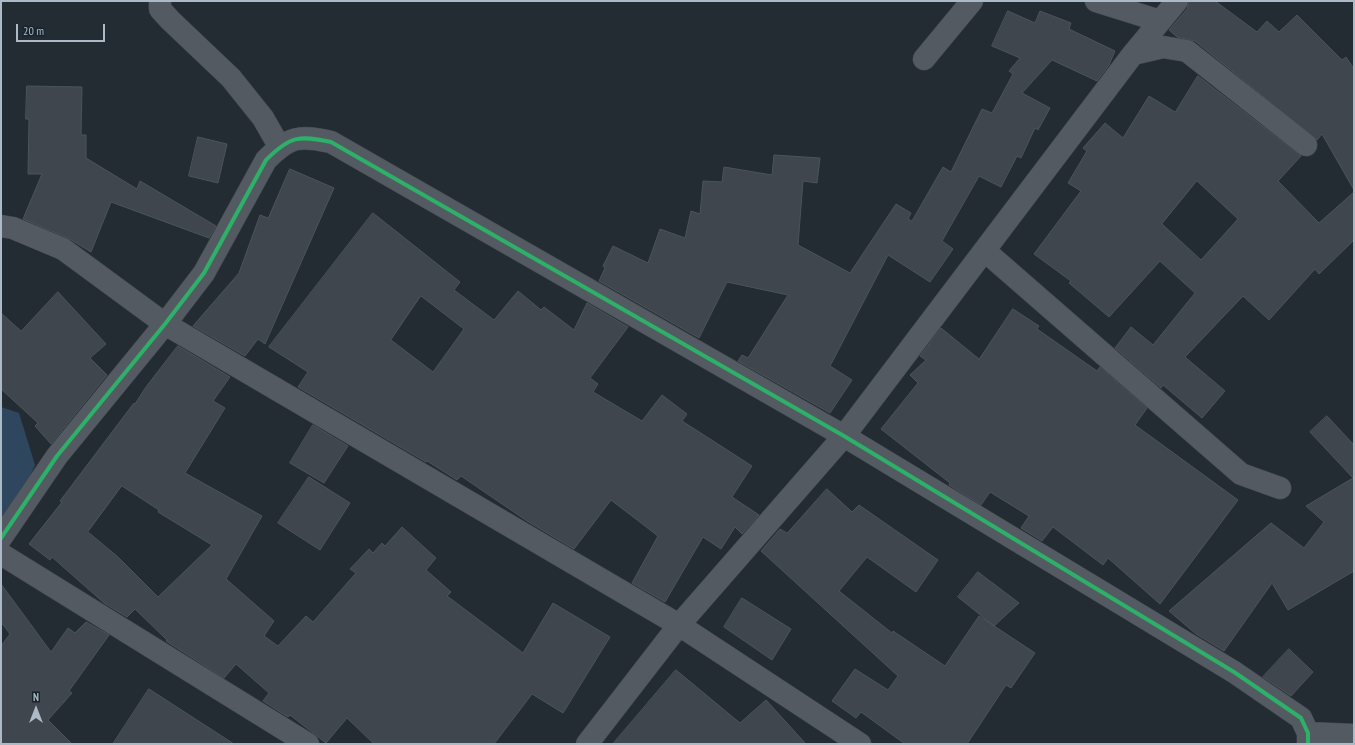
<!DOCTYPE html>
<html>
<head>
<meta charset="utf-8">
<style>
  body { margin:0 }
  #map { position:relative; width:1355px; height:745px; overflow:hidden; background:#242c33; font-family:"PT Sans Narrow",sans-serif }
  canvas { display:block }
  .frame { position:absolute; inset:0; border:2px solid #acb9c6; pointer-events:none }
  .north { position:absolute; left:16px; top:689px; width:40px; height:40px; -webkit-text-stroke:3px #17232d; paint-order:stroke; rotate:0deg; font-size:11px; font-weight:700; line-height:16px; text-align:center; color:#acb9c6 }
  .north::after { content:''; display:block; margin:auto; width:14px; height:18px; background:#acb9c6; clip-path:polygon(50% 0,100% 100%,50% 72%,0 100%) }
  .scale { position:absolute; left:16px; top:24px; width:89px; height:18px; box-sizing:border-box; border:2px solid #acb9c6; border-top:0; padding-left:5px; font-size:12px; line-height:14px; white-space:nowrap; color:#acb9c6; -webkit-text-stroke:3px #17232d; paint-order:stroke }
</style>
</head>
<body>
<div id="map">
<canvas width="1355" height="745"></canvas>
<div class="frame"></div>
<div class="north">N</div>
<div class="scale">20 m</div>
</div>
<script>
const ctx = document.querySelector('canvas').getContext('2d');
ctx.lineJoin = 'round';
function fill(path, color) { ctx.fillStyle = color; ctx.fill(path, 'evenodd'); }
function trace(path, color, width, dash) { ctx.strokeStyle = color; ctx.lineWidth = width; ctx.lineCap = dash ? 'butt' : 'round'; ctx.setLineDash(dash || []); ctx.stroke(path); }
fill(new Path2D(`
  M1 407 19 413 35 465 10 520 1 529Z`), '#2e475e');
const building = new Path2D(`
  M1189 1H1215L1257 32 1267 21 1279 32 1297 15 1342 60 1346 57 1354 69V190L1322 134 1317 140 1195 41 1177 37 1169 30 1187 9Z
  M1008 11 1035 23 1040 11 1071 23 1069 29 1115 51 1109 65 1097 81 1052 60 1022 93 1050 108 1038 130 1035 128 1021 158 1017 156 1001 187 979 176 942 241 953 249 930 282 888 255 830 366 852 380 830 413 738 361 742 355 748 358 788 295 727 282 699 338 599 281 605 268 603 266 613 246 648 263 660 229 685 238 691 211 700 214 703 181 722 182 724 167 772 175 774 155 820 158 817 183 803 181 798 245 850 273 896 204 911 213 908 219 912 221 943 167 951 172 982 109 992 113 1013 74 1009 71 1020 58 992 46Z
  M1198 76 1301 156 1278 181 1319 223 1354 192V240L1319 274 1315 269 1269 320 1243 296 1185 357 1225 391 1202 418 1163 385 1161 388 1115 348 1131 327 1153 345 1195 293 1160 261 1109 317 1069 283 1071 281 1034 254 1081 191 1068 183 1087 151 1083 148 1105 123 1123 138 1149 96 1175 112ZM1197 181 1238 219 1201 260 1162 224Z
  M27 86 82 87 81 135H86V158L137 189 140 181 216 226 209 238 111 202 91 252 68 238 23 219 42 174H28L29 119H26Z
  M198 137 227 144 218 183 189 176Z
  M290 169 334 188 265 344 258 339 245 356 193 326 239 273 260 215 268 218Z
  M373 213 460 282 454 290 494 320 518 291 541 310 544 307 574 330 587 303 628 327 590 378 598 384 593 392 642 421 662 395 687 414 682 421 752 466 732 497 759 515 742 534 735 527 721 549 703 537 665 602 632 583 658 536 611 500 574 549 527 521 461 476 457 480 427 461 426 462 298 387 308 372 269 347ZM421 296 464 329 433 372 391 340Z
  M58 292 106 344 90 358 107 375 51 444 35 426 38 423 1 389V313L21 331Z
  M1013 309 1039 326 1037 329 1097 371 1100 367 1147 408 1135 425 1238 500 1160 604 1108 558 1103 565 1053 527 1042 541 1021 528 1029 516 990 492 981 505 949 485 950 483 881 429 918 383 910 375 926 360 920 356 941 328 979 359Z
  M178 346 230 377 213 401 225 408 185 473 262 516 226 579 274 621 264 636 278 646 306 616 313 622 356 573 350 569 369 549 373 553 382 543 385 546 402 527 436 558 426 570 451 592 447 596 523 653 553 603 610 637 563 713 532 694 494 744H374L347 718 326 743 290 715 288 717 263 701 269 693 236 664 224 678 166 641 167 640 135 609 127 617 104 603 52 557 50 560 29 544 62 502 60 501 134 403 135 404 146 387ZM122 486 159 510 158 512 212 545 158 597 118 557 88 532Z
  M1327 416 1354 445V571L1288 610 1272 583 1224 651 1196 634 1169 611 1271 523 1304 548 1324 522 1306 506 1353 478 1310 432Z
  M313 425 348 446 324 483 290 463Z
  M309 477 350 503 320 550 278 523Z
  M827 489 852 512 859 505 938 560 916 592 867 557 839 591 892 633 893 631 945 666 979 616 1035 653 1011 688 1006 685 967 744H905L861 712 856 718 832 701 855 669 888 690 898 676 761 551 780 529 787 533Z
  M978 572 1019 603 994 626 958 597Z
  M1 584 51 652 68 628 75 633 86 622 109 635 69 691 72 693 48 720 72 744H1V646L10 634 1 622Z
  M742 598 791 629 772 660 724 627Z
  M1289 649 1313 672 1291 696 1263 677Z
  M676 670 740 723 766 700 806 744H613Z
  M149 689 234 744H113Z`);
fill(building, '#3f464d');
trace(building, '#4b545b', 1);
const minor = new Path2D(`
  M160 1V9L170 20 231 78 263 118 279 146
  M1096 1 1160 21
  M1133 54 1177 1
  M924 59 972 1
  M1 226 13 228 63 249 165 324 679 625 860 744
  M985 251 1241 474 1280 488
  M1 538 57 456 165 324 204 273 266 160C290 136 299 135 331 142L844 436 1234 672 1301 718 1308 733V744
  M1 554 308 744
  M1308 733 1354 735
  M587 744 679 625 844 436 1133 54 1163 47 1187 51 1306 145`);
trace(minor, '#42484d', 23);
trace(minor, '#545a62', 22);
trace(new Path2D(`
  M1 538 57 456 165 324 204 273 266 160C290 136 299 135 331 142L844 436 1234 672 1301 718 1308 733V744`), '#2db169', 4);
</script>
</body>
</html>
